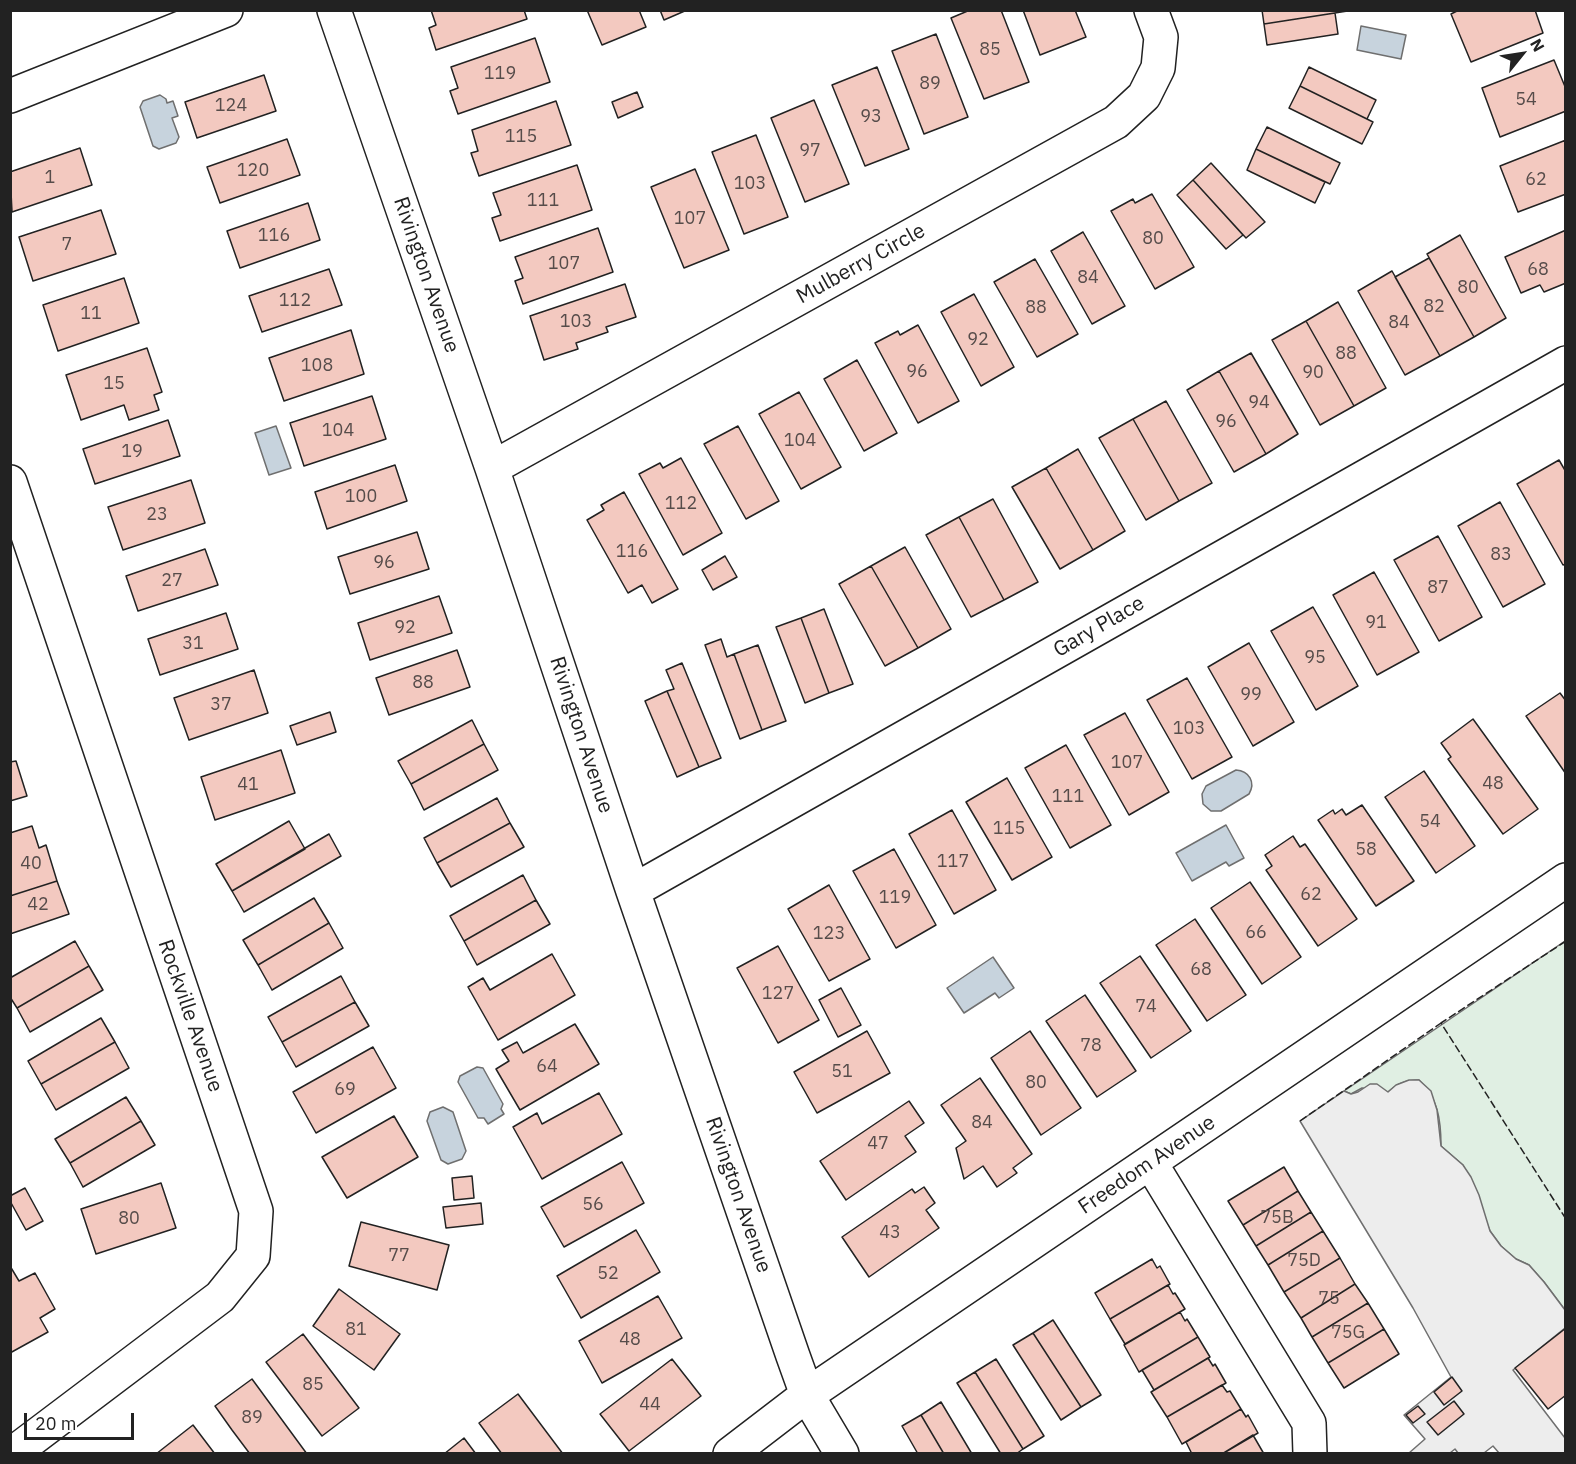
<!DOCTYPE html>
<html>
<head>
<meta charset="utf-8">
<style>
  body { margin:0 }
  #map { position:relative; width:1576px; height:1464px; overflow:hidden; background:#fff; font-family:"IBM Plex Sans",sans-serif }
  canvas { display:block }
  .frame { position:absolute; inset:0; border:12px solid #222; pointer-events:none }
  .north { position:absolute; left:1492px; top:24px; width:60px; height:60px; -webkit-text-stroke:4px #fff; paint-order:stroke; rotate:60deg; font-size:16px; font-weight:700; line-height:24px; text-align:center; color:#222 }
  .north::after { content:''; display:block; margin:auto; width:21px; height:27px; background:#222; clip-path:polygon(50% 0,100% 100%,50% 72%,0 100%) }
  .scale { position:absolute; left:24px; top:1413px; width:110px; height:27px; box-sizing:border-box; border:3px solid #222; border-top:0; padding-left:8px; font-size:18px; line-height:21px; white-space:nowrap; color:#222; -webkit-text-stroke:4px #fff; paint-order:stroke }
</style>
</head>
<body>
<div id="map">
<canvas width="1576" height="1464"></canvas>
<div class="frame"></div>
<div class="north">N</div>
<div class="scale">20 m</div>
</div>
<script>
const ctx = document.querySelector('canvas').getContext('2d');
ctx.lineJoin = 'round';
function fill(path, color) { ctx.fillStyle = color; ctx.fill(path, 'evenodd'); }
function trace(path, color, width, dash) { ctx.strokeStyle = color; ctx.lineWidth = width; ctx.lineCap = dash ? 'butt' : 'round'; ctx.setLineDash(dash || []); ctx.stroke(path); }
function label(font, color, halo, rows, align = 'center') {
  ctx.font = font + ' "IBM Plex Sans",sans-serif'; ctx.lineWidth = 4.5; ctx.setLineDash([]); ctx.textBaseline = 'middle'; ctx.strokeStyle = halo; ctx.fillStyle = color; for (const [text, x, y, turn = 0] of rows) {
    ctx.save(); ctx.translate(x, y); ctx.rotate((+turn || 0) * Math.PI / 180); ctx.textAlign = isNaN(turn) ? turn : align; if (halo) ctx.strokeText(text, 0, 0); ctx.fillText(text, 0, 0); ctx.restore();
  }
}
const green = new Path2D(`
  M1565 941V1310L1544 1282 1529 1265 1516 1259 1501 1246 1490 1231 1463 1165 1441 1146C1441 1120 1438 1098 1419 1080 1406 1080 1398 1083 1388 1092L1362 1088 1351 1094 1344 1091Z`);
fill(green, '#e0efe3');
trace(green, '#6f6f6f', 1.5);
const parking = new Path2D(`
  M1409 1080H1419L1431 1091 1437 1110 1441 1146 1463 1165 1471 1177 1479 1195 1490 1231 1501 1246 1516 1259 1529 1265 1544 1282 1565 1310V1328L1513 1370 1565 1438V1453H1499L1493 1446 1484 1453H1458L1455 1449 1450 1453H1409L1425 1439 1404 1415 1451 1377 1413 1308 1300 1121 1344 1091 1351 1094 1358 1092 1370 1084H1377L1388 1092 1396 1085Z`);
fill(parking, '#ededed');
trace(parking, '#6f6f6f', 1.5);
const water = new Path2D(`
  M1361 26 1406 35 1401 59 1357 50Z
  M160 95 166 99 167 103 173 101 178 116 172 118 179 137 176 143 159 149 153 146 140 107 143 101Z
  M276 426 291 468 269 475 255 433Z
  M1236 770C1249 771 1256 782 1249 794L1221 811H1211L1203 804 1202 794 1206 786Z
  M1226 825 1244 858 1229 866 1226 862 1192 881 1176 853Z
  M993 957 1014 988 999 998 995 993 964 1013 947 988Z
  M477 1067 483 1068 503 1104 501 1109 504 1114 488 1124 484 1118H478L458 1082 460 1076Z
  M443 1107 453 1112 466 1151 462 1159 448 1164 441 1160 427 1121 430 1112Z`);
fill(water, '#c7d3dd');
trace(water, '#6f6f6f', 1.5);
const building = new Path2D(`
  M431 10H524L527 19 436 50 429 28 436 25Z
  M587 10H639L646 27 602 45Z
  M660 10H687L664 20Z
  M970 10H1001L1029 82 984 99 951 18Z
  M1023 10H1075L1086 37 1040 55Z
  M1262 10H1354L1264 24Z
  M1459 10H1535L1543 33 1471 62 1451 14Z
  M1335 13 1338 34 1267 45 1264 24Z
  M936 34 968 117 924 134 892 51Z
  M535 38 550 82 458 114 450 91 458 88 451 67Z
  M1554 60 1566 89V111L1500 137 1482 88Z
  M877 67 909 149 865 166 832 85Z
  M1309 67 1376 100 1367 119 1300 86Z
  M264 75 276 111 197 138 185 102Z
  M1300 86 1373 122 1362 144 1289 108Z
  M637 92 643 107 618 118 612 102Z
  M814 100 849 184 805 202 771 118Z
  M556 101 571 145 479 176 471 153 478 151 472 130Z
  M1267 127 1340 163 1330 184 1256 149Z
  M756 135 788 217 744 234 712 152Z
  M287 139 300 175 220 203 207 167Z
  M1566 140V194L1518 212 1500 166Z
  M80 148 92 185 12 212 10 172Z
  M1256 149 1325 182 1315 203 1247 170Z
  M1211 163 1265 222 1246 238 1193 180Z
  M577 165 592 210 500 241 492 218 501 215 493 193Z
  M695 169 729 250 684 268 651 187Z
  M1193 180 1243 235 1226 249 1177 195Z
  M1152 194 1194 267 1155 289 1111 211 1133 199 1135 203Z
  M308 203 320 240 240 268 227 231Z
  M101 210 116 254 33 281 19 237Z
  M598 228 613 272 523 304 515 281 523 278 515 257Z
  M1566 230V283L1544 292 1540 285 1521 293 1505 257Z
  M1083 232 1125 306 1092 324 1051 251Z
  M1460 235 1506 318 1474 337 1427 254Z
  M1429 258 1474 337 1440 356 1395 277Z
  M1035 259 1078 334 1037 357 994 282Z
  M329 269 342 305 262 332 249 296Z
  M1392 271 1440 356 1405 375 1358 291Z
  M124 278 139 323 58 351 43 305Z
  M625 284 636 317 606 327 608 332 576 343 578 349 544 360 530 316Z
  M974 294 1014 367 981 386 941 312Z
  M1338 302 1386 388 1354 406 1306 321Z
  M1306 321 1354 406 1320 425 1272 340Z
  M918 325 959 401 918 423 875 343 898 331 900 335Z
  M351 330 364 374 284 401 269 358Z
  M147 348 162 392 154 395 159 410 129 420 124 405 81 420 66 375Z
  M1251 353 1298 434 1266 454 1219 371Z
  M857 360 897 433 864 451 824 379Z
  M1219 371 1266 454 1234 472 1187 390Z
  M799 392 841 467 801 489 759 414Z
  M372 396 386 439 304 466 290 423Z
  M1166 401 1212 483 1179 501 1133 419Z
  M1133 419 1179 501 1146 520 1099 438Z
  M168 420 180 456 95 484 83 449Z
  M738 426 779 501 746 519 704 444Z
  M1078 449 1125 531 1093 550 1046 468Z
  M681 458 722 533 683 555 639 474 660 463 663 468Z
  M1559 460 1566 472V564L1563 565 1517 484Z
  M395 465 407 501 327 529 315 492Z
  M1046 468 1093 550 1060 569 1012 487Z
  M191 480 205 523 123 550 108 507Z
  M624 492 678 589 652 603 642 585 628 593 587 520 604 510 601 505Z
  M993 499 1038 582 1004 600 959 517Z
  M1500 502 1545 584 1503 607 1458 526Z
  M959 517 1004 600 971 617 926 535Z
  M417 532 429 569 350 594 338 557Z
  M1438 536 1482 617 1439 641 1394 560Z
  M905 547 951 629 918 648 871 566Z
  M205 549 218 585 138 611 126 576Z
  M725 556 737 577 713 590 702 570Z
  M871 566 918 648 885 666 839 584Z
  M1374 572 1419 652 1377 675 1333 595Z
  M439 596 452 633 370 660 358 623Z
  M1313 607 1358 686 1316 710 1271 631Z
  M824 609 853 684 829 693 801 618Z
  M226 613 238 649 160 675 148 639Z
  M801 618 829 693 805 703 776 627Z
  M721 639 727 657 734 654 762 730 740 739 705 645Z
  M1249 643 1294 722 1253 746 1208 667Z
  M758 645 786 721 762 730 734 654Z
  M457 650 470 687 389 715 376 678Z
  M682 663 721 758 699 767 667 691 674 689 666 670Z
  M254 670 268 713 189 740 174 698Z
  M1187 678 1232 757 1192 779 1147 700Z
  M667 691 699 767 677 777 645 701Z
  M1560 693 1566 701V774L1526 716Z
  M330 712 336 732 297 745 290 726Z
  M1125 713 1169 792 1129 815 1084 735Z
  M1473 719 1538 809 1503 834 1448 759 1451 757 1441 743Z
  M472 720 484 744 411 784 398 761Z
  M484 744 498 770 424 810 411 784Z
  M1066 745 1111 825 1070 848 1025 768Z
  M281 750 295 793 215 820 201 777Z
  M16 761 27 796 10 801V762Z
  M1424 771 1475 846 1436 873 1385 797Z
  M1007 778 1052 857 1012 880 966 802Z
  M497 798 510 823 437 863 424 838Z
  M1362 805 1414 881 1376 906 1318 820 1333 810 1335 814 1342 809 1346 815Z
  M952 810 996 890 954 914 909 834Z
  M289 821 305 849 232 891 216 864Z
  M510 823 524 847 451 887 437 863Z
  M32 826 39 848 46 845 57 881 10 896V833Z
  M329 834 341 856 244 912 232 891Z
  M1293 836 1300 847 1305 844 1357 919 1318 946 1266 870 1272 866 1265 855Z
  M894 849 936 925 896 948 853 871Z
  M523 875 536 900 464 941 450 916Z
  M57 881 69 914 10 934V896Z
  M1250 882 1301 957 1262 984 1211 908Z
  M829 885 870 959 829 981 788 909Z
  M314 898 329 923 258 965 243 940Z
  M536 900 550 924 477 965 464 941Z
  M1195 919 1246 995 1207 1021 1156 945Z
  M329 923 343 948 272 990 258 965Z
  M75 941 89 966 17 1008 10 997V978Z
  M778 946 819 1020 778 1043 737 968Z
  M552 954 575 995 498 1040 468 987 483 978 490 990Z
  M1140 956 1191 1031 1151 1058 1100 983Z
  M89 966 103 990 30 1032 17 1008Z
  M341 976 355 1002 282 1042 268 1017Z
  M841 988 861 1025 838 1037 819 1000Z
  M1085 995 1136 1071 1097 1097 1046 1021Z
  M355 1002 369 1026 296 1067 282 1042Z
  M101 1018 115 1042 41 1084 28 1061Z
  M575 1024 599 1064 520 1110 496 1069 509 1061 502 1050 517 1042 523 1053Z
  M867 1031 890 1073 817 1113 794 1072Z
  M1030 1031 1081 1108 1041 1135 991 1058Z
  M115 1042 129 1068 56 1110 41 1084Z
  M373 1047 396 1088 316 1133 293 1092Z
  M980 1078 1032 1154 1013 1168 1017 1173 997 1187 983 1166 964 1179 956 1148 966 1141 941 1105Z
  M599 1093 622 1134 542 1179 513 1127 537 1113 542 1124Z
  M126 1097 141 1121 70 1163 55 1139Z
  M909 1101 924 1123 905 1136 916 1152 846 1200 820 1161Z
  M394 1116 418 1157 347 1198 322 1157Z
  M141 1121 155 1145 83 1187 70 1163Z
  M622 1162 644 1203 564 1247 541 1207Z
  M1284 1167 1298 1191 1243 1225 1228 1201Z
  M472 1176 474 1198 454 1200 452 1178Z
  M161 1183 176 1228 96 1254 81 1209Z
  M924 1187 935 1203 926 1210 939 1228 869 1277 842 1237 912 1189 915 1193Z
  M25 1188 43 1221 26 1230 10 1201V1196Z
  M1298 1191 1311 1212 1256 1246 1243 1225Z
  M481 1203 483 1224 446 1228 443 1207Z
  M1311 1212 1323 1231 1268 1265 1256 1246Z
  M361 1222 449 1245 437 1290 349 1266Z
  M636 1230 660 1272 581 1318 557 1276Z
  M1323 1231 1340 1258 1284 1292 1268 1265Z
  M1340 1258 1355 1284 1301 1318 1284 1292Z
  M1152 1259 1157 1268 1160 1266 1170 1284 1110 1319 1095 1293Z
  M10 1266 19 1281 35 1273 55 1309 40 1318 48 1332 10 1353Z
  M1355 1284 1368 1303 1312 1337 1301 1318Z
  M1168 1285 1173 1294 1175 1293 1185 1309 1125 1344 1110 1319Z
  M339 1289 400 1334 374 1370 313 1326Z
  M658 1296 682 1338 602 1383 579 1341Z
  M1368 1303 1384 1329 1328 1363 1312 1337Z
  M1180 1312 1185 1321 1187 1319 1198 1337 1139 1372 1124 1345Z
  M1053 1320 1101 1395 1081 1407 1033 1333Z
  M1566 1328V1395L1548 1409 1515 1368Z
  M1384 1329 1399 1354 1344 1388 1328 1363Z
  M1033 1333 1081 1407 1061 1420 1013 1345Z
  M303 1334 359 1408 322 1436 266 1362Z
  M1198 1337 1210 1357 1154 1390 1142 1370Z
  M1208 1358 1213 1366 1215 1364 1226 1383 1167 1417 1151 1392Z
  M672 1359 701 1396 629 1451 600 1414Z
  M996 1359 1044 1436 1023 1449 975 1372Z
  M975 1372 1023 1449 1016 1454H1001L957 1383Z
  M1452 1377 1462 1391 1444 1405 1434 1392Z
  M252 1379 307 1454H250L232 1430 215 1406Z
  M1222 1385 1227 1392 1230 1391 1241 1409 1182 1444 1167 1417Z
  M518 1394 563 1454H502L479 1423Z
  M1454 1401 1464 1414 1438 1435 1427 1422Z
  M941 1402 972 1454H944L921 1415Z
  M1418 1406 1425 1414 1413 1423 1406 1415Z
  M1241 1409 1246 1417 1248 1415 1258 1433 1222 1454H1192L1186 1442Z
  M921 1415 944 1454H918L902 1426Z
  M193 1425 215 1454H156Z
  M1253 1435 1264 1454H1222Z
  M464 1438 476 1454H444Z`);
fill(building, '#f3c9c0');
trace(building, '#222', 1.5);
const minor = new Path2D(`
  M334 10 492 468 633 891 793 1356 807 1395 842 1454
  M10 96 226 10
  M492 468 1116 122 1144 96 1158 68 1161 37 1151 10
  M10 482 256 1211 253 1256 220 1297 12 1454
  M633 891 1566 363
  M1150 1162 1309 1423 1310 1454
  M730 1454 807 1395 1566 880`);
trace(minor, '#222', 36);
trace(minor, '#fff', 33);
trace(new Path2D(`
  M1566 941 1441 1023 1566 1219
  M1300 1121 1441 1023`), '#222', 1.5, [8, 3]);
label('18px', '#564c4a', null, [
  ["85",990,50],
  ["119",500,74],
  ["89",930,84],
  ["54",1526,100],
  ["124",231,106],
  ["93",871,117],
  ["115",521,137],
  ["97",810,151],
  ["120",253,171],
  ["1",50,178],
  ["62",1536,180],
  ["103",750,184],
  ["111",543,201],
  ["107",690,219],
  ["116",274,236],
  ["80",1153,239],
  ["7",67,245],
  ["107",564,264],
  ["68",1538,270],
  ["84",1088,278],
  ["80",1468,288],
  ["112",295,301],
  ["82",1434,307],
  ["88",1036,308],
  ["11",91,314],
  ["103",576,322],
  ["84",1399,323],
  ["92",978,340],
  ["88",1346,354],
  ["108",317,366],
  ["96",917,372],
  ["90",1313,373],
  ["15",114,384],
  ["94",1259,403],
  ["96",1226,422],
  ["104",338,431],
  ["104",800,441],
  ["19",132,452],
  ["100",361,497],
  ["112",681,504],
  ["23",157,515],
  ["116",632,552],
  ["83",1501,555],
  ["96",384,563],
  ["27",172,581],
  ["87",1438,588],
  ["91",1376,623],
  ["92",405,628],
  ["31",193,644],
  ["95",1315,658],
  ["88",423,683],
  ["99",1251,695],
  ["37",221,705],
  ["103",1189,729],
  ["107",1127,763],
  ["48",1493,784],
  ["41",248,785],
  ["111",1068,797],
  ["54",1430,822],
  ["115",1009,829],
  ["58",1366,850],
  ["117",953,862],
  ["40",31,864],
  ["62",1311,895],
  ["119",895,898],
  ["42",38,905],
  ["66",1256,933],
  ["123",829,934],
  ["68",1201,970],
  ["127",778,994],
  ["74",1146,1007],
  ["78",1091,1046],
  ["64",547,1067],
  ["51",842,1072],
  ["80",1036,1083],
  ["69",345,1090],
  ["84",982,1123],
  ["47",878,1144],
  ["56",593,1205],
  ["75B",1277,1218],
  ["80",129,1219],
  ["43",890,1233],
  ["77",399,1256],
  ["75D",1304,1261],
  ["52",608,1274],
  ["75",1329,1299],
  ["81",356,1330],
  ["75G",1348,1333],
  ["48",630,1340],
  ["85",313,1385],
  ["44",650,1405],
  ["89",252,1418]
]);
label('21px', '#222', '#fff', [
  ["Mulberry Circle",861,264,-29],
  ["Rivington Avenue",426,275,71],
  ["Gary Place",1099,627,-30],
  ["Rivington Avenue",581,735,72],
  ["Rockville Avenue",190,1016,71],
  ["Freedom Avenue",1147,1165,-34],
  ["Rivington Avenue",738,1195,71]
]);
</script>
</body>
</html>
